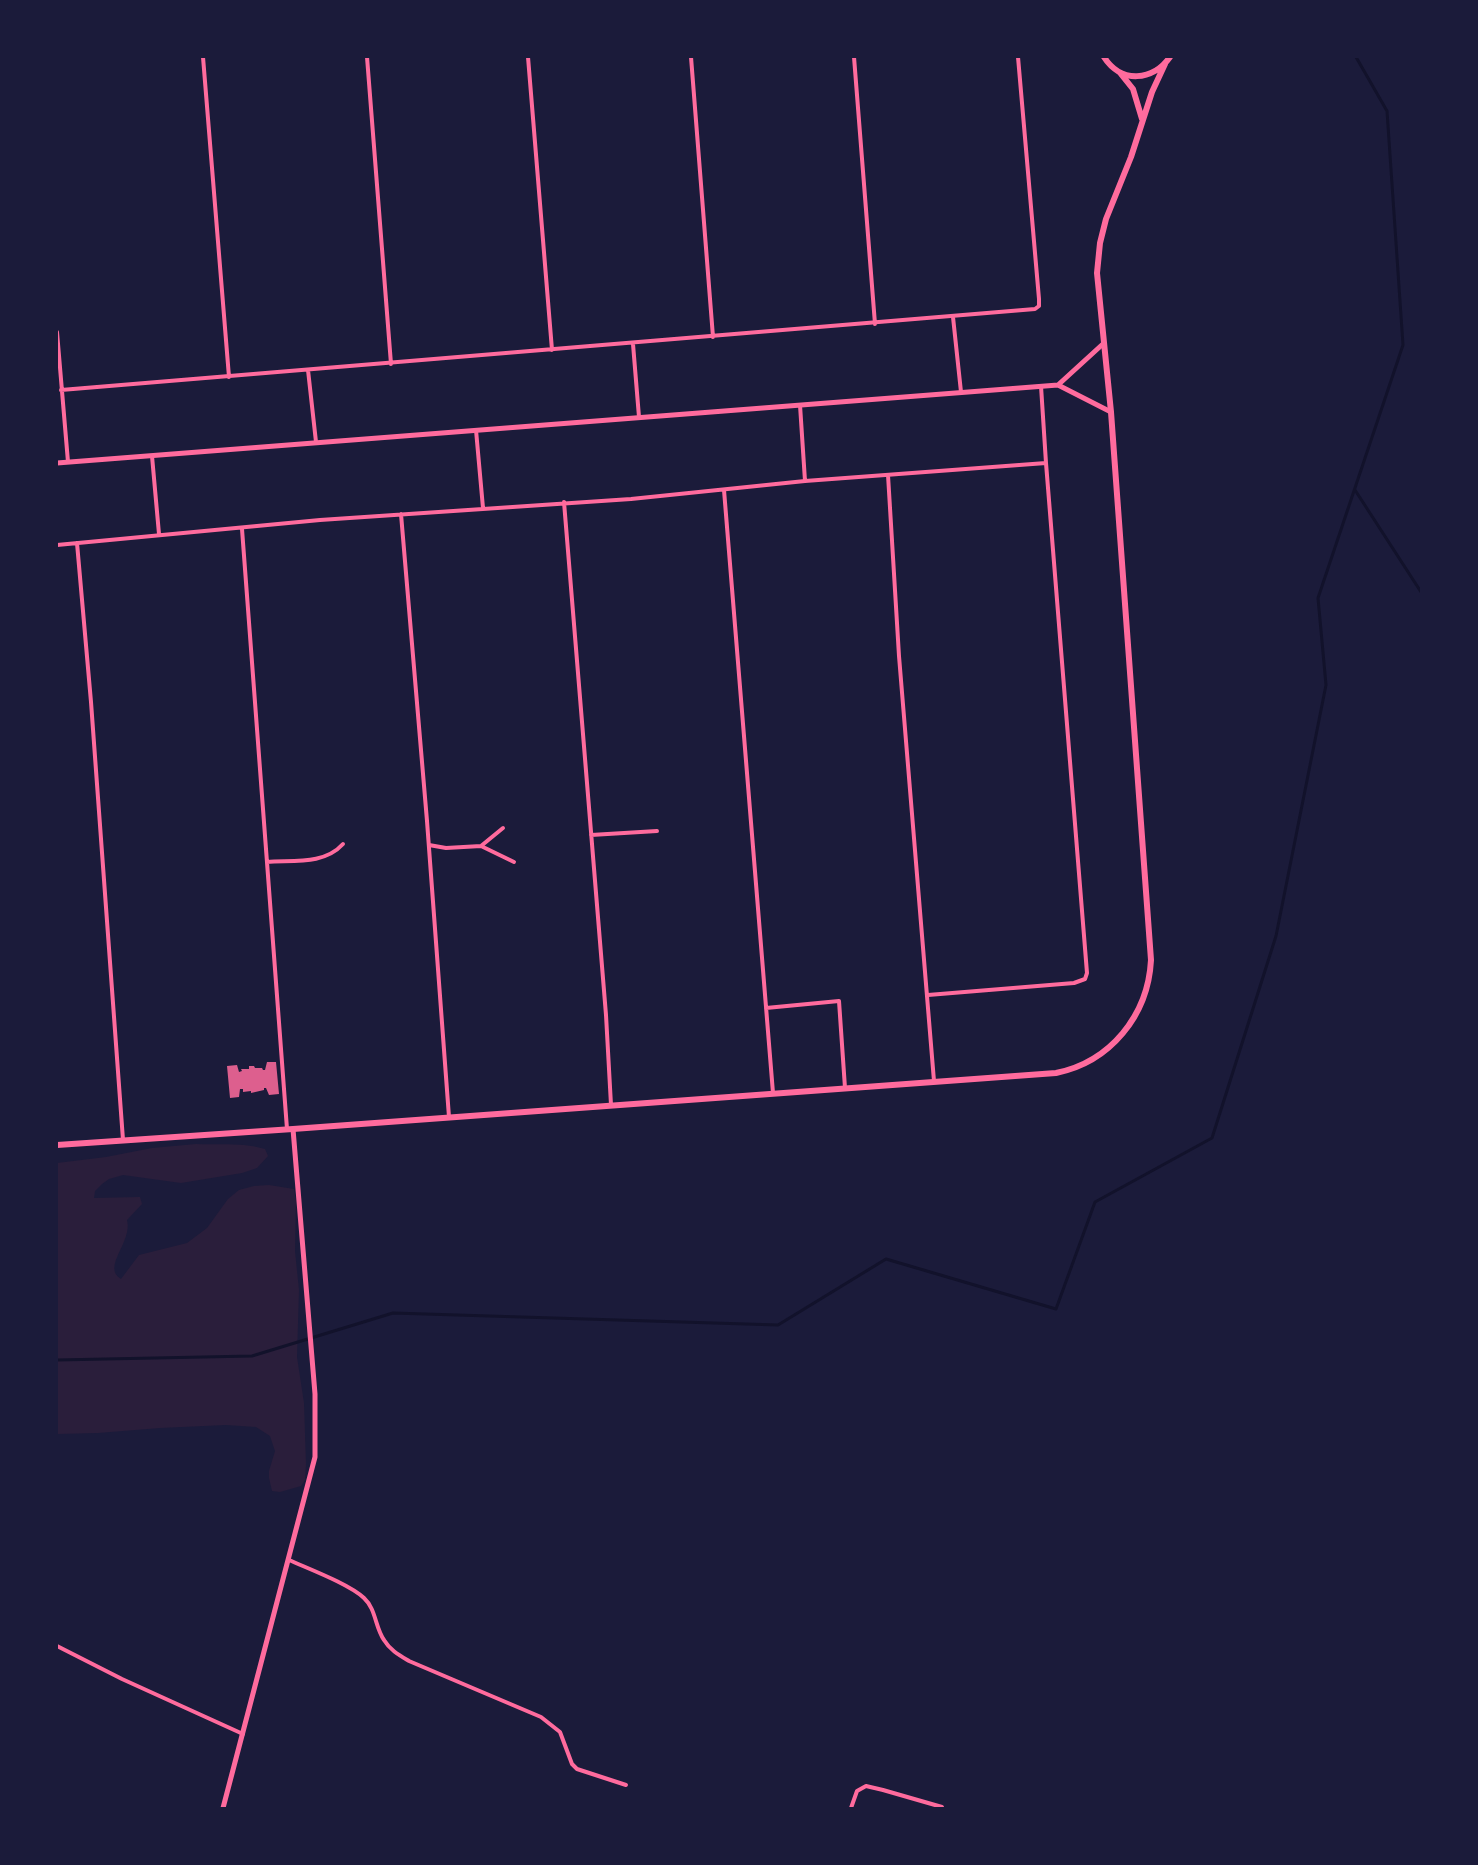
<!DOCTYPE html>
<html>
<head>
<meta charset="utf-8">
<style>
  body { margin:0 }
  #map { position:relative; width:1478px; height:1865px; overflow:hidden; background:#1b1b3a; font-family:Commissioner,sans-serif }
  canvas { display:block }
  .frame { position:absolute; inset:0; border:58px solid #1b1b3a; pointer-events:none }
</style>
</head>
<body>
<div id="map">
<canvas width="1478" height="1865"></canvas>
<div class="frame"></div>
</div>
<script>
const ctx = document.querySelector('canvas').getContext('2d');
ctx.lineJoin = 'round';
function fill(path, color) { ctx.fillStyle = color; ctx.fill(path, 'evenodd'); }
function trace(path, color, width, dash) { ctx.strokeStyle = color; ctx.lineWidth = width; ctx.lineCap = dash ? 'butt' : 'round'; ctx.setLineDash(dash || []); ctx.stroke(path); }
fill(new Path2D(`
  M196 1144C218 1145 243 1142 265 1149L268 1156 257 1168 242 1173 181 1183 123 1175 109 1179 102 1184 95 1191 94 1198 140 1197 142 1204 127 1220C133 1242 101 1267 121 1279L139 1255 187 1243 207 1228 228 1199 239 1190 254 1186 269 1185 294 1189 296 1201 295 1251 299 1290 297 1357 304 1403 306 1464 305 1480 301 1486 280 1492 272 1491 269 1478V1471L275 1451 270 1436 256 1427 226 1425 160 1428 98 1433 57 1434V1163L106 1157 152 1148Z`), '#2a1e3b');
trace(new Path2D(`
  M1355 490 1421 592
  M57 1360 252 1356 393 1313 778 1325 886 1259 1056 1309 1095 1202 1212 1138 1276 936 1326 685 1318 598 1403 345 1387 111 1356 57`), '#12122b', 3);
fill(new Path2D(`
  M267 1062H276L279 1094 269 1095 266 1088H264V1090L251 1093V1091L243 1092V1089H240L239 1097 230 1098 227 1066 237 1065 239 1072 242 1071 241 1069H249V1066H254L255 1068H262L263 1070H265Z`), '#dd5f8e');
trace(new Path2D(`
  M203 57 229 377
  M367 57 391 364
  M528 57 552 350
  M691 57 713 337
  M854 57 875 324
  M953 317 961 392
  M57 332 68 462
  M633 344 639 417
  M308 370 316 442
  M61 390 1035 309 1039 306V299L1018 57
  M800 405 805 481
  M476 430 483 508
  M152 456 159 534
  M888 475 899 656 934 1081
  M724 490 773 1093
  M564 502 606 1015 611 1105
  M401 514 427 821 449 1117
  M242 529 287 1129
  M77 543 91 702 123 1140
  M57 545 320 520 631 499 805 481 1046 463
  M591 835 657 831
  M429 845 446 848 481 846 514 862
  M481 846 503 828
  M267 862C293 860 324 865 343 844
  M928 995 1074 983 1085 979 1087 973 1046 463 1041 386
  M766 1008 839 1001 845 1088
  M289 1560C309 1569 349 1584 364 1598 376 1609 375 1627 384 1640 390 1650 399 1655 409 1661L541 1717 560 1732 572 1764 577 1769 626 1785
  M57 1646 122 1679 243 1734
  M851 1808 857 1791 866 1786 883 1790 942 1807`), '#ff6b9d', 4);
trace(new Path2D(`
  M1058 385 1104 343
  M57 463 1058 385 1111 412
  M223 1808 315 1457V1394L293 1129`), '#ff6b9d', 5);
trace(new Path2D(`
  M1104 57C1121 84 1153 81 1170 57
  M1121 74 1133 89 1142 119
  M57 1145 293 1129 1056 1073C1110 1062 1148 1016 1151 960L1111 412 1097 273 1100 243 1106 219 1131 157 1152 92 1165 64`), '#ff6b9d', 6);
</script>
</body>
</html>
